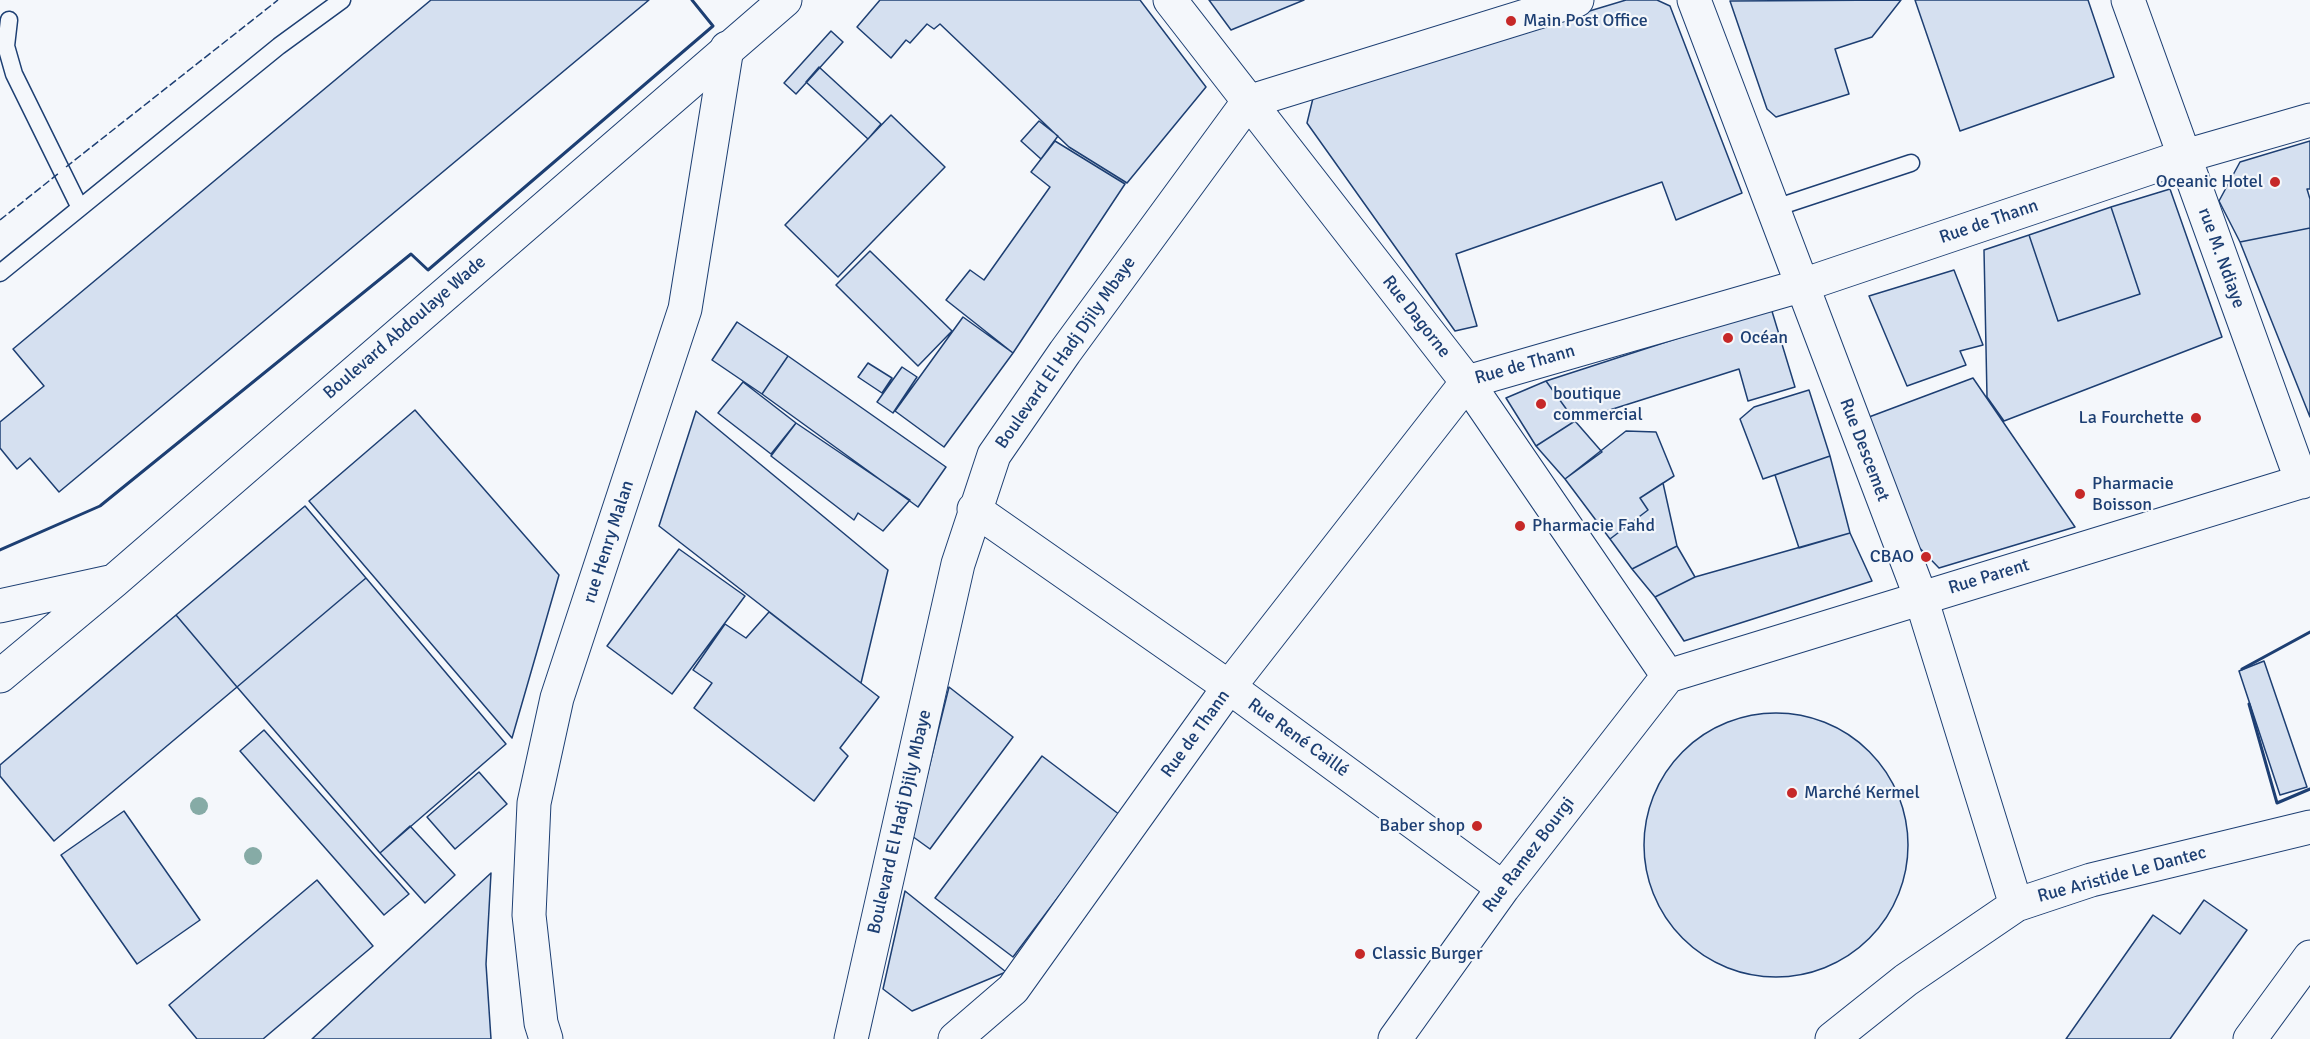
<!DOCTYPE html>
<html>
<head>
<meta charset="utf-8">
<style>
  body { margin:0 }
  canvas { display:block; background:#f4f7fb }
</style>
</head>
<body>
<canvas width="2310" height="1039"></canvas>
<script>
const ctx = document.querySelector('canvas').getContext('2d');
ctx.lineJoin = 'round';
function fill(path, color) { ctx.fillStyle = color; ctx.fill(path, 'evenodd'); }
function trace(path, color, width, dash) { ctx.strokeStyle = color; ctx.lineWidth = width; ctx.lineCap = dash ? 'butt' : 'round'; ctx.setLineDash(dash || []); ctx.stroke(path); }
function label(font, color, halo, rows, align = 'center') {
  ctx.font = font + ' Signika,sans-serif'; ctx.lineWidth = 4.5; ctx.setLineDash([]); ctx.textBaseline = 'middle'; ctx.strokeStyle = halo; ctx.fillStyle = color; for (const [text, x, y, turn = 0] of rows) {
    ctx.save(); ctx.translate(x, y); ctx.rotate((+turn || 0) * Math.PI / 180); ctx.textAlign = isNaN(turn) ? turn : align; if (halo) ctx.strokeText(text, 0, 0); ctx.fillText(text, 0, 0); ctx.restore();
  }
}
const building = new Path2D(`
  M431 0H649L59 492 30 458 17 469 0 448V422L44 386 13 349Z
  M880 0H1140L1206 87 1127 183 1069 147 940 24 934 29 927 24 910 43 906 40 891 58 857 27Z
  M1209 0H1304L1231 30Z
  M1626 0H1657L1670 6 1742 193 1676 220 1662 182 1456 254 1477 326 1455 331 1307 123 1314 94Z
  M1901 0 1872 37 1835 49 1849 94 1776 117 1767 109 1730 1Z
  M1915 0H2088L2114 77 1960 131Z
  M831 31 843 42 796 94 784 83Z
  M819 67 881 124 868 139 806 82Z
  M891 115 945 167 838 277 785 225Z
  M1039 121 1058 136 1041 159 1021 141Z
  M1055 141 1125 184 1013 353 946 300 970 270 984 280 1050 187 1031 172Z
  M2310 141V189H2307L2310 199V228L2240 242 2219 201 2240 162Z
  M2170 189 2222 337 2004 421 1987 397 1984 250 2029 235 2058 321 2140 294 2111 207Z
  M2111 207 2140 294 2058 321 2029 235Z
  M2310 228V417L2240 242Z
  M870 251 952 331 918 366 836 285Z
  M1954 270 1983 345 1960 351 1966 365 1907 386 1869 296Z
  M1771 308 1795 387 1748 401 1739 369 1575 421 1546 381Z
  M963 317 1013 353 944 447 895 411Z
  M737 322 788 356 762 394 712 360Z
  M788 356 946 467 918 507 762 394Z
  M868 363 892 378 882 393 858 377Z
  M902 367 917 377 893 413 877 402Z
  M1973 378 2075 527 1939 568 1910 538 1869 417Z
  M1546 381 1575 421 1536 446 1506 398Z
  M743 382 796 423 771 454 718 413Z
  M1809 390 1830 456 1763 479 1740 419 1754 407Z
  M415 410 559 575 512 738 309 501Z
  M696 411 888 570 861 683 659 526Z
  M1575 421 1602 452 1565 479 1536 446Z
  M796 423 910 500 883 531 858 513 854 520 771 456Z
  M1626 431 1656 432 1674 476 1640 498 1648 510 1610 539 1565 479Z
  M1830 456 1850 533 1799 548 1775 475Z
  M1663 483 1677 546 1632 569 1610 539 1648 510 1640 498Z
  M305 506 366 578 237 687 176 615Z
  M1850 533 1872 581 1684 641 1655 597 1695 577Z
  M1677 546 1695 577 1655 597 1632 569Z
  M679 549 745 596 672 694 607 646Z
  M366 578 506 744 380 853 237 687Z
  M769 612 879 697 840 748 848 756 814 801 694 708 712 683 693 670 725 624 746 638Z
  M176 615 237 687 54 841 0 776V765Z
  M2264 661 2307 787 2280 795 2239 671Z
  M949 687 1013 737 930 849 912 836Z
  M1644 845a132 132 0 1 1 264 0a132 132 0 1 1-264 0Z
  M264 730 409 894 384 915 240 751Z
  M1042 756 1120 815 1013 957 935 898Z
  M479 772 507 804 455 849 427 817Z
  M124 811 200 920 137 964 61 855Z
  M410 826 455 875 425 903 380 853Z
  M491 873 486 964 491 1039H312Z
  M317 880 373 946 263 1039H197L169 1005Z
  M905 891 1006 972 912 1011 883 989Z
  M2204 900 2247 930 2170 1039H2066L2153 915 2180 934Z`);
fill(building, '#d5e0f0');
trace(building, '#1d3f73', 1.5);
const service = new Path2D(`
  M9 20 6 46 14 74 80 208
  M1772 209 1911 163
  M0 273 279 46 342 0`);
const minor = new Path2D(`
  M1170 0 1467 382 1668 676
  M1694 0 1921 598 2016 905
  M2128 0 2302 482
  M974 509 1229 687 1503 888
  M1668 676 2310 479
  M546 1039 541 1023 529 915 534 803 557 698 685 309 727 48
  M851 1039 958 564 994 455 1065 352 1248 102 1577 0
  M955 1039 1013 989 1229 687 1467 382 1800 286 2185 156 2310 120
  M1395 1039 1503 888 1668 676
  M1832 1039 1906 980 2016 905 2091 880 2310 827
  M2250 1039 2310 957`);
const tertiary = new Path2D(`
  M0 606 109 582
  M0 676 114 581 785 0`);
trace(service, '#1d3f73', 19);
trace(minor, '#1d3f73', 35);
trace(tertiary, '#1d3f73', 35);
trace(service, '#f4f7fb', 16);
trace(minor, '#f4f7fb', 33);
trace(tertiary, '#f4f7fb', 33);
trace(new Path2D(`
  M66 167 278 0
  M0 220 59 173`), '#1d3f73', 1.5, [8, 3]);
trace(new Path2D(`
  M0 550 100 506 411 254 428 270 713 26 692 0
  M2242 669 2310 632
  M2249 704 2277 803 2310 789`), '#1d3f73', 3);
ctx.fillStyle = '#86aba6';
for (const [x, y] of [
  [199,806],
  [253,856]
]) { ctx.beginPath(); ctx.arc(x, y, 9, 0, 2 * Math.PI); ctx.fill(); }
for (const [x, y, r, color] of [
  [1511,21,6,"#c62828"],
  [2275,182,6,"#c62828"],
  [1728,338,6,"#c62828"],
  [1541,404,6,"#c62828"],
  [2196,418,6,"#c62828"],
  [2080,494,6,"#c62828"],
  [1520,526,6,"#c62828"],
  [1926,557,6,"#c62828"],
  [1792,793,6,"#c62828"],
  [1477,826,6,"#c62828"],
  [1360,954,6,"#c62828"]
]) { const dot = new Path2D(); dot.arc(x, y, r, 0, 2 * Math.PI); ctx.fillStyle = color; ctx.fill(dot); trace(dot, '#f4f7fb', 2); }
label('18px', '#1d3f73', '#f4f7fb', [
  ["Main Post Office",1523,21],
  ["Oceanic Hotel",2263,182,"right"],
  ["Océan",1740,338],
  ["boutique",1553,394],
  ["commercial",1553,415],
  ["La Fourchette",2184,418,"right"],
  ["Pharmacie",2092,484],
  ["Boisson",2092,505],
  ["Pharmacie Fahd",1532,526],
  ["CBAO",1914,557,"right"],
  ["Marché Kermel",1804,793],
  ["Baber shop",1465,826,"right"],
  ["Classic Burger",1372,954]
], 'left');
label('18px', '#1d3f73', '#f4f7fb', [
  ["Rue de Thann",1989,222,-19],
  ["rue M. Ndiaye",2221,258,70],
  ["Rue Dagorne",1416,317,52],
  ["Boulevard Abdoulaye Wade",405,328,-41],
  ["Boulevard El Hadj Djily Mbaye",1066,353,-55],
  ["Rue de Thann",1525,365,-16],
  ["Rue Descemet",1864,450,69],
  ["rue Henry Malan",609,542,-72],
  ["Rue Parent",1989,577,-17],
  ["Rue de Thann",1196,734,-54],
  ["Rue René Caillé",1298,738,36],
  ["Boulevard El Hadj Djily Mbaye",900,822,-77],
  ["Rue Ramez Bourgi",1529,855,-53],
  ["Rue Aristide Le Dantec",2122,875,-15]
]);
</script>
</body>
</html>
